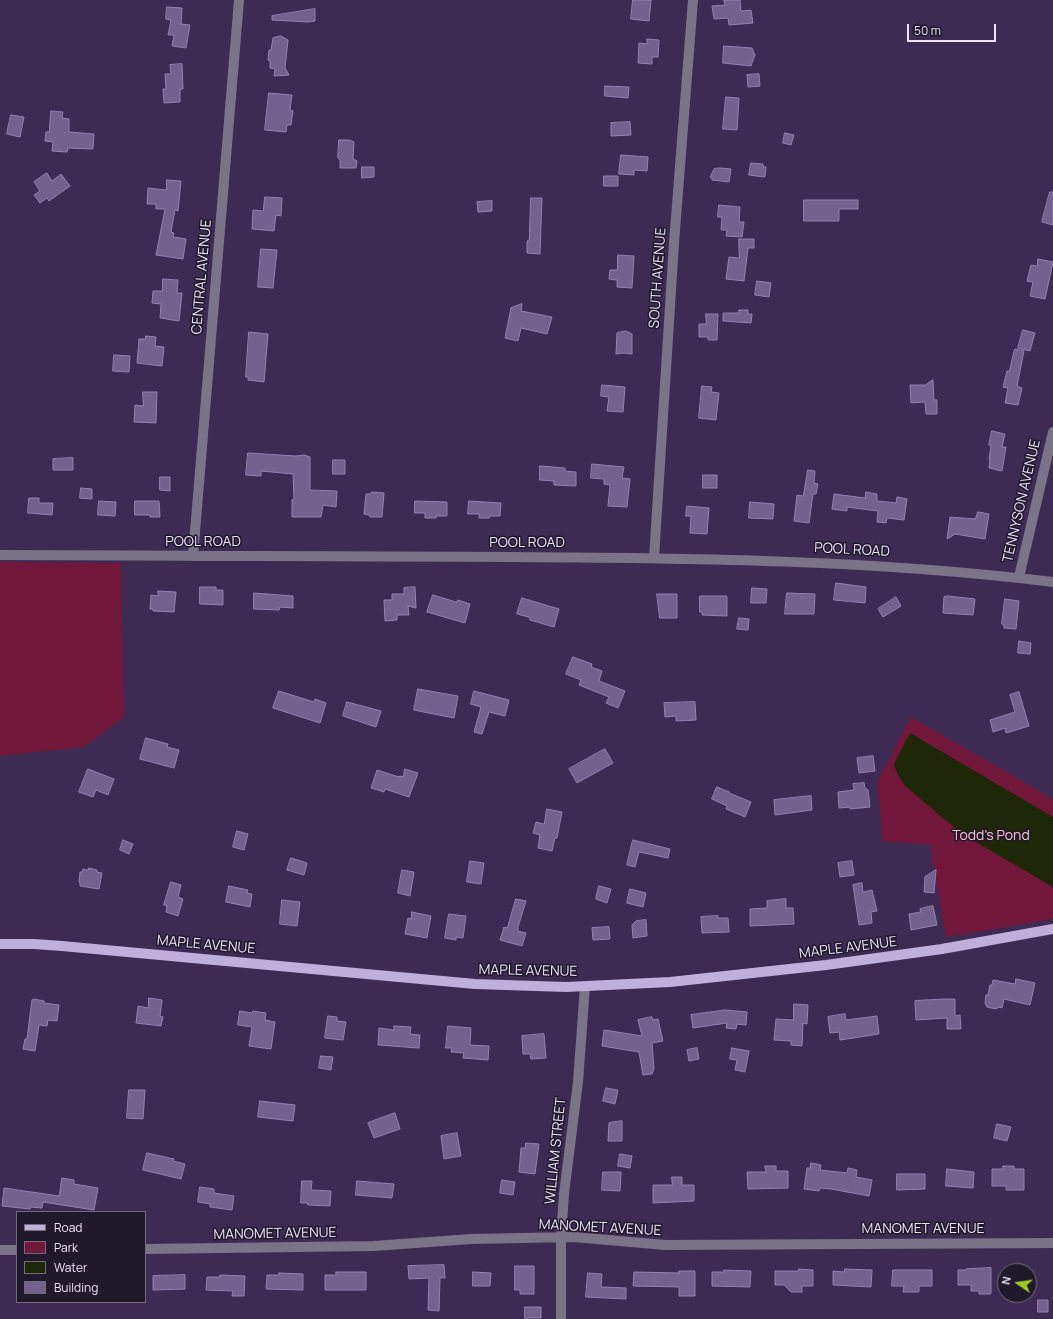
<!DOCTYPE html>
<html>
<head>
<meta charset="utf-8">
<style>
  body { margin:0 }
  #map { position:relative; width:1053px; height:1319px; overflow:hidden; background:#3d2b53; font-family:Manrope,sans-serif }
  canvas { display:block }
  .legend { position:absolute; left:16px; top:1211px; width:130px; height:92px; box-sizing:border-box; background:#20182b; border:1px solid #72697f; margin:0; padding:5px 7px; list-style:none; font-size:12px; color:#ece2fc }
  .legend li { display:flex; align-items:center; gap:8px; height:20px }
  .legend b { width:20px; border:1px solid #72697f }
  .north { position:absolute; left:997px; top:1263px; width:40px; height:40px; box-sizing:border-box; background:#20182b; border:1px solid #72697f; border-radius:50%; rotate:283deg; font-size:11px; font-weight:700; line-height:16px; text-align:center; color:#ece2fc }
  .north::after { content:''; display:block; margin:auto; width:14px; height:18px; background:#a2c929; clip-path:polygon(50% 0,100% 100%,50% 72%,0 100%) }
  .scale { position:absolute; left:907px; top:24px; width:89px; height:18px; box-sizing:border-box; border:2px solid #ece2fc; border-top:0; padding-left:5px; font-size:12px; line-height:14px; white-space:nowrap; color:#ece2fc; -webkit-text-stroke:3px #20182b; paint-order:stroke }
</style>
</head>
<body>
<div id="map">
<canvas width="1053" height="1319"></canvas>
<ul class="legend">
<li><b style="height:5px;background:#c0afd9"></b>Road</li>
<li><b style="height:11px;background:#711739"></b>Park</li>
<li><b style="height:11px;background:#1e2707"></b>Water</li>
<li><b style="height:11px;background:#74618e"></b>Building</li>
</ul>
<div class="north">N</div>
<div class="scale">50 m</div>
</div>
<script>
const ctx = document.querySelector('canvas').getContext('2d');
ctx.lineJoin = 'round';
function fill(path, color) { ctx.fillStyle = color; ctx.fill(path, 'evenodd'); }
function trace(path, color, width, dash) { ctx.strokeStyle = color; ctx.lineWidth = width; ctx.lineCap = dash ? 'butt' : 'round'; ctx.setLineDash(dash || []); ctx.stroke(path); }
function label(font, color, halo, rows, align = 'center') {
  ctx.font = font + ' Manrope,sans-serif'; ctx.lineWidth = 3; ctx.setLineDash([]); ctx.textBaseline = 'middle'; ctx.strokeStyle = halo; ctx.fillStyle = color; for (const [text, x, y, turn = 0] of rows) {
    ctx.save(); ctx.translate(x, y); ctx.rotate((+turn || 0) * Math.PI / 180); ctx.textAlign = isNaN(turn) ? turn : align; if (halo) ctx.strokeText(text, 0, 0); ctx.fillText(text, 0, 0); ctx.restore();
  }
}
fill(new Path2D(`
  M0 562 121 563 124 717 84 747 0 756Z
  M911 717 1053 799V919L946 937 930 845 882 841 878 780Z`), '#711739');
fill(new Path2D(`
  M910 733 1053 817V887L962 834 904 785 897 773 894 764Z`), '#1e2707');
const building = new Path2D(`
  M633 0H651L649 21 631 19Z
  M724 0H740L741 11 751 10 753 23 729 25 728 18 714 19 712 6 725 5Z
  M167 7 182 8 181 24 190 25 186 48 172 46 174 35H168L171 20 166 19Z
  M315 9V21L308 22 272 20V16Z
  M281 36 288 40 285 68 289 75 274 76 275 69 270 68V61L268 60 269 50H271L273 38Z
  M647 39 659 40 658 57H652V64L638 63 639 43 647 44Z
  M724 46 752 48 755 55 751 66 723 63Z
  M182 64 183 89H180V102L164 103 163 89H166L165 74H171L170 65Z
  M759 74 760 86 748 87 747 75Z
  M605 86 629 87 628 98 605 96Z
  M269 93 292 95 290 110 293 111 291 125H287L286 132 265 130Z
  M726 97 739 98 737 130 723 129Z
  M51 111 63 112 62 118 69 119V132L94 134 93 149 68 148 67 152 52 151 53 142 45 141 46 132H49Z
  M11 115 24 117 20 137 7 134Z
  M630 122 631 135 611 136V123Z
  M785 133 794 135 791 145 783 143Z
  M339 140H349L354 142 353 159 357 161 356 168H340V160L338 158Z
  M621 155 648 157 647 171 634 170V175L619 174Z
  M751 163 763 164V167H766L765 177 749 175Z
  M362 167H374V177L362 178Z
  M719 168 731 169 729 182 712 180V178L710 177 714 169Z
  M47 173 52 181 61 174 70 186 49 201 47 198 40 203 34 195 40 191 34 182Z
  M604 176H618V186H604Z
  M167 180 181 181 178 211 175 210 171 232 174 233 173 237 186 239 183 259 156 255 165 209H156V204H147L148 188 166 190Z
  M1050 192H1053V225L1042 222Z
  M265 197 282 198 281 216 276 215 274 231 252 229 253 210 263 211Z
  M531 198H542L540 254 527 253V241L529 240Z
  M804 200H858V209H839V221H804Z
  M492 201V211L478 212 477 202Z
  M719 205 740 207 739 222H744L742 237 726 236 727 230H721L722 217H718Z
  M739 239H754V248H748L744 281 726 279 729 257 739 258Z
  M261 249 277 250 273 288 258 287Z
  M618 255 634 256 632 288 617 287V280L609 279 610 270H617Z
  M1038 259 1053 262 1045 299 1030 296 1033 282 1027 281 1031 265 1037 266Z
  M163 279 178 280 177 293H182L179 321 160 318 161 304 152 303 153 291H162Z
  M757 281 771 283 769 297 755 295Z
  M522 304 521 311 552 317 547 334 521 328 518 341 505 338 511 308Z
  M739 310H748V314H752L751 323 723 321V313H739Z
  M706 314H718L717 340H708V337H699V324H706Z
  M1023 330 1035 333 1030 351 1018 348Z
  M626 331 632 334V354L623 353 616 354 617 333Z
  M249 332 268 334 264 382 248 380V377H246Z
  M146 336 156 337 155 346 164 347 162 366 137 363 139 339H145Z
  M1015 349 1024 351 1017 386 1022 388 1018 405 1005 403 1008 388 1003 387 1007 371H1009Z
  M114 355 130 356 129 372 113 371Z
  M933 380 934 400H937V414H926L925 402 911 403 910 385H925Z
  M602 385 625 387 623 412 607 411 609 397 601 396Z
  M702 386 712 387 711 392 719 393 716 420 699 418Z
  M143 392H157L156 423 134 422 135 405 143 406Z
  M992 431 1005 434 1002 447H1006L1002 471 989 468 990 459H989L991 446 989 445Z
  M248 453 296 456 304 455 310 457V490L337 491 336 507 323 505 321 517H292V500L294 499 293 474 261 471V476L246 475Z
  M73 458V470H53V459Z
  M333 460H345V474H333Z
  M592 464 624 467 622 478 630 479 627 507 608 506 610 485 604 484V479L591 478Z
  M540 466 565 468V471L576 472V486L554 485V481L540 480Z
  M808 470 815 471 814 483 818 484 816 494H813L809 523 794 521 797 495 803 496Z
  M703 475H717V488H703Z
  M160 477H170V491L160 490Z
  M81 488 92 489V499L80 498Z
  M372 492 384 493 382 517H370L369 515 364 514 366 494H370Z
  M866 492 877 494V501L896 503 897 497 907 499 904 520 887 518 886 523 877 522 878 511 847 507V511L832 509 834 494 865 498Z
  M29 498H39V503H53L52 515 28 513Z
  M99 501 116 502 115 516 98 515Z
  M135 501H159L160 517H150V515H135Z
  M415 501 447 502V516H436V518H425V513H415Z
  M469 501 501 503 500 516H490L489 518H479V514H468Z
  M750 502 774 504 773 519 749 518Z
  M687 506 709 508 707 534 690 533 691 516H686Z
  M978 512 989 514 985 539 955 534 947 539 950 517 975 519Z
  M836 583 866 587 865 603 834 600Z
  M200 587H216V590H223V605L200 604Z
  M415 587 416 608 408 606 409 615H397V620L385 621 384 600H392V594H404V588Z
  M752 588 767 589 766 603H751Z
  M158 591 176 592 174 612 153 611V609H150L151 595 158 596Z
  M254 593 293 596V608L280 607 279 610 254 609Z
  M787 593 815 594 814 614H785Z
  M657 594H677V618H660Z
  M433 595 456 602 458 600 470 604 465 623 427 612Z
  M700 596H727V616L702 615V612H700Z
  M948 596 975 599 973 615 943 613 944 597Z
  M896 597 901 606 883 617 878 609Z
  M522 598 559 609 554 627 530 620 529 617 517 614Z
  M1005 599 1019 601 1016 629 1004 628V625L1002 624Z
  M739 618 749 619 748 630 737 629Z
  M1019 641 1031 643 1030 654 1018 653Z
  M573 657 592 664 591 667 602 671 599 681 625 691 618 708 606 703 609 697 579 685 581 680 566 674Z
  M418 689 458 696 454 718 414 710Z
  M279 691 314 702 315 699 326 703 320 723 273 708Z
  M474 691 509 700 505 716 489 712 482 734 474 732 481 707 471 704Z
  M1019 692 1029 726 1006 733 1005 728 993 732 990 720 1015 712 1010 695Z
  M347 702 381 711 376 727 343 716Z
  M695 702 696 720 676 721V716L665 717 664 703Z
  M146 738 168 744 167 747 179 750 174 768 140 759Z
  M605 749 613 763 577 783 569 769Z
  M873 756 875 771 859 773 857 758Z
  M88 769 114 779 108 795 96 790 93 797 79 792Z
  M405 769 418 773 409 797 385 789 384 792 371 788 377 770 399 777 400 776 403 777Z
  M864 783 865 788 868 790 870 807 850 809V807L839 808 838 792 854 790 853 784Z
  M717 787 729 792V793L751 802 745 817 726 809 727 806 712 799Z
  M811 796 812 810 775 815 774 800Z
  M547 809 562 812 557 838H555L552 851 538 848 540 835 533 833 536 822 544 824Z
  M237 831 248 834 244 850 233 847Z
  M123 840 133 844 129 854 120 850Z
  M633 840 670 849 668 858 639 852 635 867 627 865Z
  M291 858 307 863 304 875 287 870Z
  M470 861 484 863 481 884 467 882Z
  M852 861 854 875 840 877 838 863Z
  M89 868 97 870V872L102 873 99 889 80 886V883L79 882 80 872H82L83 869 88 870Z
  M402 870 414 872 410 896 398 893Z
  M936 870 934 893 924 892 925 877Z
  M171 882 181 885 178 897 183 899 178 916 166 912 167 906 164 905Z
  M862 883 863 892 872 890 877 911 871 912 872 923 859 925 853 885Z
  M229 886 248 890 247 893 252 894 250 907 226 902Z
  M599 886 611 889 607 903 596 899Z
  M630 889 646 893 643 907 627 903Z
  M516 899 526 901 518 927V931L526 933 522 946 500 940 504 927 507 928Z
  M786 899V908H793L794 924 750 926V909L767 908V901Z
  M282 900 300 902 297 926 280 924Z
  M933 906 937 925 911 930 909 914 921 912 920 909Z
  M412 912 431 916 427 938 405 934 408 918 411 919Z
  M449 914 466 916 463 938 456 937V940L445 938Z
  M718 916V918H728L729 932 702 933 701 917Z
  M646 920 647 936 633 938 632 925 636 921Z
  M609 927 610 939 593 940 592 928Z
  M1016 979 1035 983 1030 1005 1004 999 1002 1008 999 1007 996 1009 987 1007 985 1003 986 995H988L990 985H992L993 980 1015 984Z
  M149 998 162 1000 160 1016 163 1017 161 1026 136 1023 138 1006 148 1008Z
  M34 999 44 1001V1003L59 1005 57 1021 48 1020 47 1026 39 1025 35 1051 23 1049 25 1039H27L32 1000Z
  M944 999H955V1016L960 1015 961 1029H947V1018L916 1020 915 1001Z
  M794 1004 808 1005 807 1024 803 1023 802 1046 791 1045V1041L774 1040 776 1019 793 1020Z
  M725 1010 747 1012 746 1025 737 1024 736 1029 726 1028 727 1023 693 1028 691 1015Z
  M240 1011 252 1013 253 1011 266 1013 265 1020 275 1022 271 1049 249 1046 252 1027 238 1025Z
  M845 1014 846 1020 877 1016 879 1034 840 1040 839 1032 830 1033 828 1017Z
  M328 1016 337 1017V1021L346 1022 343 1040 325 1038Z
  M652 1017 653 1020 658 1019 663 1041 652 1043 654 1069 652 1074 643 1075 639 1052 602 1046 604 1030 642 1036 638 1020Z
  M394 1026 411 1027 410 1034 420 1035 419 1048 378 1045 379 1028 394 1030Z
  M448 1026 471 1028 470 1045 489 1046 488 1060 463 1058 464 1053 451 1052 452 1048H446Z
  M544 1034 546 1058 531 1059 530 1054H523L522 1036Z
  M697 1048 699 1059 689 1061 687 1050Z
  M732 1048 749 1051 745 1072 735 1070 737 1060 730 1059Z
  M321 1056 333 1057 331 1070 319 1068Z
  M606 1088 618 1090 615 1104 603 1101Z
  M129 1090H145L143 1119 127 1118Z
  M260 1101 295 1105 293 1121 258 1117Z
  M395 1113 400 1129 374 1138 368 1123Z
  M622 1121V1141H608L609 1123Z
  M997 1124 1011 1127 1007 1141 994 1138Z
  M457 1133 461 1156 444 1159 441 1136Z
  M526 1143 539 1144 535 1174 519 1172 521 1148H525Z
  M147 1153 174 1159 173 1161 185 1164 181 1179 143 1170Z
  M620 1154 632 1156 630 1168 618 1166Z
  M811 1163 821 1165 820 1170 847 1173 848 1168 857 1170 856 1177 872 1180 869 1196 831 1189 820 1188 819 1191 804 1189 807 1168H810Z
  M765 1166H776V1171H788V1188L748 1189 747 1172H766Z
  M1003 1166H1014V1169H1024V1190H1006V1186H992V1169H1003Z
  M947 1169 974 1172 973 1188 946 1186Z
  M603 1172H621L620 1191 602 1190Z
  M897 1174H925V1189L897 1190Z
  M672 1177H682V1185H694V1201L653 1203V1185H672Z
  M62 1178 74 1180V1184L98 1188 94 1210 43 1202 42 1208 31 1207 30 1209 2 1206 4 1188 59 1196Z
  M502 1180 515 1182 513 1195 500 1193Z
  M302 1181H312L311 1190 331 1191 330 1206 308 1205 307 1203H301Z
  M357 1181 394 1184 392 1198 356 1195Z
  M200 1187 214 1189V1193L234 1196 232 1210 210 1207V1204L198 1202Z
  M444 1265 445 1278H440L439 1311 428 1310 429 1278 409 1279 408 1266Z
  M515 1266H534V1294H520V1290H515Z
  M991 1268V1294H979V1291H971V1285H958V1270H965L966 1269Z
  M799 1269 813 1270V1286H802V1292H791L784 1285H775V1271H798Z
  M845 1269 872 1270 871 1287 833 1285V1271L844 1272Z
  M724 1270 751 1271 750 1287 712 1286V1272H724Z
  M893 1270H932V1286H919V1292H903L904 1286H892Z
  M679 1271H695V1296H679V1287L633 1286 634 1272 679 1273Z
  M336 1272H366V1290H325V1275H336Z
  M473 1272 491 1273 490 1286H473Z
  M279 1273 303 1274V1290L266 1289 267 1275H279Z
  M588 1273 602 1274 601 1287 626 1288V1299L586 1297Z
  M185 1275V1289L153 1290V1276Z
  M220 1275 245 1276 244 1296H232L233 1291 206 1290 207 1277H220Z
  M1038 1300H1048V1312H1038Z
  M525 1307H541V1318H525Z`);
fill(building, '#74618e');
trace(building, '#9481b0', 1);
trace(new Path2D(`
  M0 555C171 556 342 556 514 557 694 558 874 560 1053 582
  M193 556 239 0
  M654 558 674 243 693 0
  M1019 577 1053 432
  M145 1249 374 1246 471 1239 573 1237 666 1245 1053 1243
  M0 1250H17
  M561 1319V1238L564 1194 578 1082 585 986`), '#7b7387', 10);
trace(new Path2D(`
  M0 944H34L62 946 475 984 566 987 670 982 826 965 942 949 1053 929`), '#c0afd9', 10);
label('14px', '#ece2fc', '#20182b', [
  ["CENTRAL AVENUE",202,277,-85],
  ["SOUTH AVENUE",658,278,-86],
  ["TENNYSON AVENUE",1022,501,-77],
  ["POOL ROAD",203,542],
  ["POOL ROAD",527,543],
  ["POOL ROAD",852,550,3],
  ["MAPLE AVENUE",206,945,5],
  ["MAPLE AVENUE",848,948,-7],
  ["MAPLE AVENUE",528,971,1],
  ["WILLIAM STREET",556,1151,-84],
  ["MANOMET AVENUE",600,1228,3],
  ["MANOMET AVENUE",923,1229],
  ["MANOMET AVENUE",275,1234,-1]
]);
label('14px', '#fac3d0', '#20182b', [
  ["Todd's Pond",991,836]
]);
</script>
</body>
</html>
